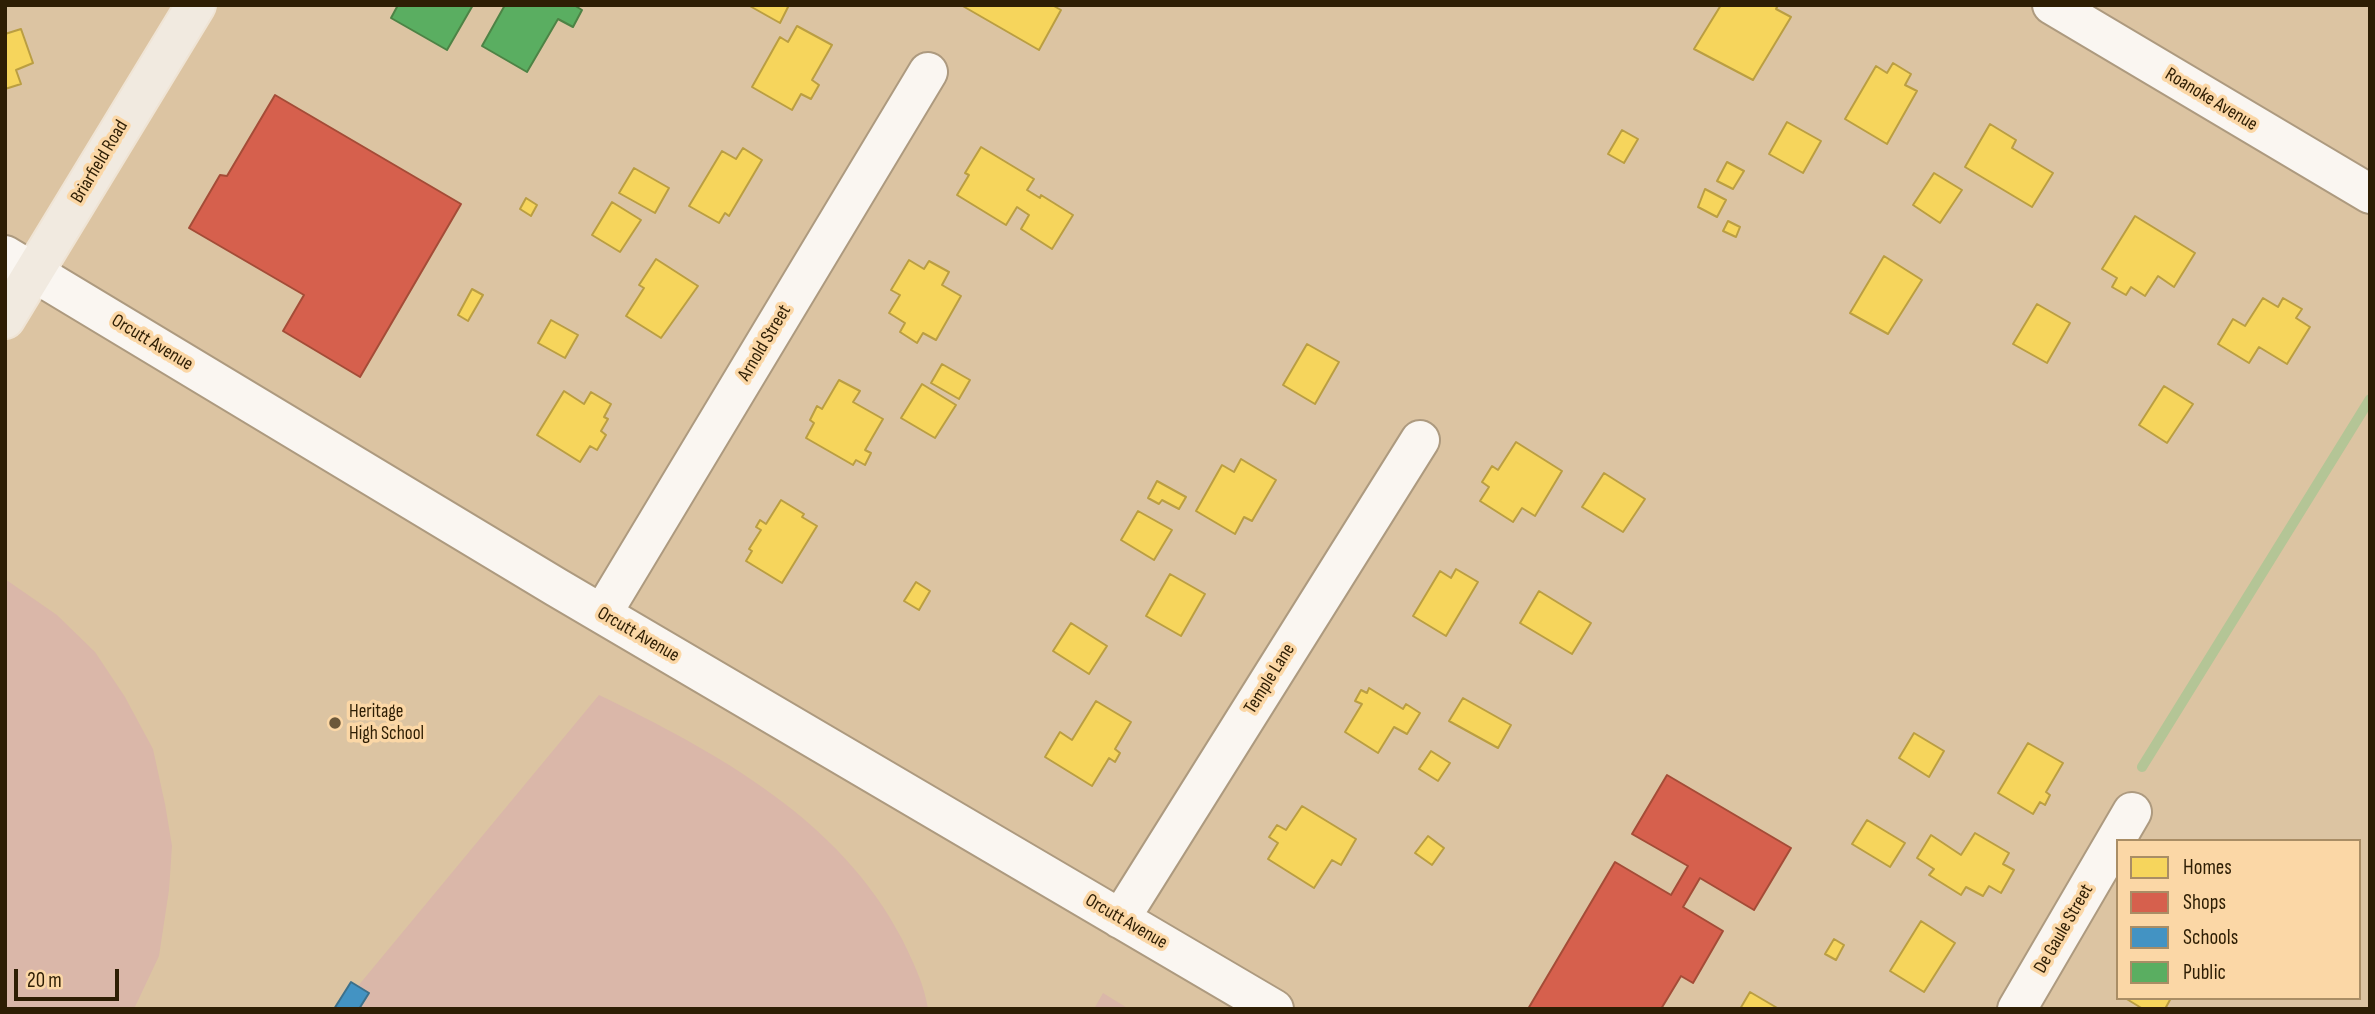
<!DOCTYPE html>
<html>
<head>
<meta charset="utf-8">
<style>
  body { margin:0 }
  #map { position:relative; width:2375px; height:1014px; overflow:hidden; background:#dcc4a2; font-family:"Sofia Sans Condensed",sans-serif }
  canvas { display:block }
  .frame { position:absolute; inset:0; border:7px solid #2e1e04; pointer-events:none }
  .legend { position:absolute; left:2116px; top:839px; width:245px; height:161px; box-sizing:border-box; background:#fbd7a6; border:2px solid #a98d65; margin:0; padding:9px 12px; list-style:none; font-size:21px; color:#2e1e04 }
  .legend li { display:flex; align-items:center; gap:14px; height:35px }
  .legend b { width:35px; border:2px solid #a98d65 }
  .scale { position:absolute; left:14px; top:969px; width:105px; height:32px; box-sizing:border-box; border:4px solid #2e1e04; border-top:0; padding-left:9px; font-size:21px; line-height:24px; white-space:nowrap; color:#2e1e04; -webkit-text-stroke:5px #fbd7a6; paint-order:stroke }
</style>
</head>
<body>
<div id="map">
<canvas width="2375" height="1014"></canvas>
<div class="frame"></div>
<ul class="legend">
<li><b style="height:19px;background:#f6d55c"></b>Homes</li>
<li><b style="height:19px;background:#d6604d"></b>Shops</li>
<li><b style="height:19px;background:#4393c3"></b>Schools</li>
<li><b style="height:19px;background:#5aae61"></b>Public</li>
</ul>
<div class="scale">20 m</div>
</div>
<script>
const ctx = document.querySelector('canvas').getContext('2d');
ctx.lineJoin = 'round';
function fill(path, color) { ctx.fillStyle = color; ctx.fill(path, 'evenodd'); }
function trace(path, color, width, dash) { ctx.strokeStyle = color; ctx.lineWidth = width; ctx.lineCap = dash ? 'butt' : 'round'; ctx.setLineDash(dash || []); ctx.stroke(path); }
function label(font, color, halo, rows, align = 'center') {
  ctx.font = font + ' "Sofia Sans Condensed",sans-serif'; ctx.lineWidth = 7; ctx.setLineDash([]); ctx.textBaseline = 'middle'; ctx.strokeStyle = halo; ctx.fillStyle = color; for (const [text, x, y, turn = 0] of rows) {
    ctx.save(); ctx.translate(x, y); ctx.rotate((+turn || 0) * Math.PI / 180); ctx.textAlign = isNaN(turn) ? turn : align; if (halo) ctx.strokeText(text, 0, 0); ctx.fillText(text, 0, 0); ctx.restore();
  }
}
fill(new Path2D(`
  M5 579 57 615 95 652 125 697 153 749 165 804 172 846 169 890 159 956 134 1009H5Z
  M599 695C716 752 840 819 902 939 913 962 924 983 928 1009H359L369 993 358 986Z
  M1103 993 1129 1009H1094Z`), '#dab7a9');
const homes = new Path2D(`
  M748 5H789L780 23Z
  M961 5H1052L1061 10 1039 50Z
  M1721 5H1778L1776 9 1791 17 1753 80 1694 49Z
  M797 26 832 45 812 80 819 85 811 99 801 94 792 110 752 87 780 37 788 42Z
  M21 29 33 63 16 70 21 84 5 89V34Z
  M1893 63 1911 74 1905 85 1917 91 1887 144 1845 119 1876 66 1887 73Z
  M1787 122 1821 141 1803 173 1769 154Z
  M1990 124 2016 140 2012 148 2053 173 2032 207 1965 167Z
  M1622 130 1638 139 1624 163 1608 154Z
  M981 147 1034 179 1027 190 1040 198 1041 195 1073 215 1052 249 1021 229 1029 215 1017 207 1006 225 957 195 969 175 965 173Z
  M743 148 762 160 729 216 725 213 719 223 689 206 722 151 736 159Z
  M1727 162 1744 171 1733 189 1717 181Z
  M634 168 669 188 655 213 619 193Z
  M1934 173 1962 190 1940 223 1913 205Z
  M1705 189 1726 200 1717 217 1698 207Z
  M526 198 537 205 531 216 520 209Z
  M612 202 641 220 620 252 592 235Z
  M2135 216 2195 253 2174 287 2158 276 2145 296 2131 287 2126 295 2112 287 2117 278 2102 269Z
  M1728 221 1740 227 1736 237 1723 231Z
  M1884 256 1922 280 1888 334 1850 313Z
  M656 259 698 286 661 338 626 316 644 288 639 285Z
  M909 260 924 269 929 261 949 272 942 285 961 296 936 340 923 333 917 343 900 332 905 323 889 313 900 295 891 290Z
  M472 289 483 295 468 321 458 315Z
  M2263 298 2278 307 2283 298 2302 309 2296 318 2310 327 2287 364 2259 347 2249 363 2218 344 2233 319 2245 326Z
  M2037 304 2070 323 2047 363 2013 344Z
  M551 320 578 335 565 358 538 343Z
  M1307 344 1339 362 1315 404 1283 385Z
  M942 364 970 380 959 399 931 383Z
  M839 380 860 391 853 402 883 419 865 450 871 453 865 465 856 460 853 465 806 438 814 423 810 420 817 406 822 409Z
  M922 384 956 405 935 438 901 418Z
  M2164 386 2193 404 2167 443 2139 425Z
  M564 391 584 404 591 392 611 404 604 417 608 419 601 431 606 435 597 450 590 446 580 462 537 435Z
  M1516 442 1562 471 1535 516 1522 508 1513 522 1480 501 1489 487 1482 482 1492 466 1498 470Z
  M1241 459 1276 480 1252 521 1244 517 1235 534 1196 511 1222 465 1234 472Z
  M1604 473 1645 499 1623 532 1582 507Z
  M1157 481 1186 497 1179 509 1162 500 1159 504 1148 498Z
  M781 500 804 514 802 517 817 526 782 583 746 561 752 551 749 549 761 530 756 527 760 520 766 524Z
  M1138 511 1172 530 1154 560 1121 540Z
  M1456 569 1478 582 1446 636 1413 616 1440 571 1451 578Z
  M1170 574 1205 594 1181 636 1146 616Z
  M916 582 930 591 919 610 904 601Z
  M1539 591 1591 623 1572 654 1520 623Z
  M1071 623 1107 646 1089 674 1053 651Z
  M1369 688 1403 709 1406 704 1420 713 1407 734 1394 727 1378 753 1345 732 1362 704 1355 701 1361 690 1367 693Z
  M1463 698 1511 725 1498 748 1449 721Z
  M1096 701 1131 722 1115 749 1120 753 1115 762 1109 758 1092 786 1045 757 1060 732 1072 740Z
  M1914 733 1944 751 1929 777 1899 758Z
  M2028 743 2063 763 2046 792 2050 795 2045 805 2040 802 2033 814 1998 793Z
  M1431 751 1450 763 1438 781 1419 769Z
  M1302 806 1356 839 1341 865 1332 860 1314 888 1268 859 1278 843 1269 837 1277 825 1286 830Z
  M1867 820 1905 843 1890 867 1852 844Z
  M1975 833 2009 853 2003 864 2014 870 2001 893 1989 886 1983 896 1966 887 1961 895 1929 875 1934 869 1917 858 1931 835 1961 855Z
  M1428 836 1444 848 1432 865 1415 853Z
  M1921 921 1955 943 1924 992 1890 971Z
  M1834 939 1844 945 1836 960 1825 954Z
  M1750 992 1779 1009H1740Z
  M2125 998H2171L2165 1009H2143Z`);
fill(homes, '#f6d55c');
trace(homes, '#ba9e42', 2);
const shops = new Path2D(`
  M275 95 461 204 360 377 283 331 304 295 189 228 220 175 227 176Z
  M1667 775 1791 848 1754 910 1700 878 1683 907 1723 931 1693 983 1681 976 1661 1009H1528L1615 862 1671 895 1688 866 1632 834Z`);
fill(shops, '#d6604d');
trace(shops, '#a44c37', 2);
const schools = new Path2D(`
  M351 982 369 993 359 1009H334Z`);
fill(schools, '#4393c3');
trace(schools, '#3d708a', 2);
const public = new Path2D(`
  M398 5H473L447 50 391 18Z
  M505 5H574L582 10 573 27 558 19 527 72 482 46Z`);
fill(public, '#5aae61');
trace(public, '#4d8345', 2);
trace(new Path2D(`
  M2142 767 2370 399`), '#b4c596', 10);
const minor = new Path2D(`
  M2052 5 2370 194
  M5 255 556 587 1274 1009
  M602 614 928 72
  M1120 919 1420 440
  M2017 1009 2132 812`);
const major = new Path2D(`
  M5 319 196 5`);
trace(minor, '#ad9a7f', 42);
trace(major, '#efe4d5', 42);
trace(minor, '#faf6f1', 38);
trace(major, '#f1eae0', 38);
for (const [x, y, r, color] of [
  [335,723,7,"#6b583b"]
]) { const dot = new Path2D(); dot.arc(x, y, r, 0, 2 * Math.PI); ctx.fillStyle = color; ctx.fill(dot); trace(dot, '#fbd7a6', 2.5); }
label('19px', '#2e1e04', '#fbd7a6', [
  ["Roanoke Avenue",2211,100,31],
  ["Briarfield Road",100,162,-59],
  ["Orcutt Avenue",152,343,31],
  ["Arnold Street",765,343,-59],
  ["Orcutt Avenue",638,635,30],
  ["Temple Lane",1270,679,-58],
  ["Orcutt Avenue",1126,922,30],
  ["De Gaule Street",2064,929,-60]
]);
label('19px', '#2e1e04', '#fbd7a6', [
  ["Heritage",349,712],
  ["High School",349,734]
], 'left');
</script>
</body>
</html>
